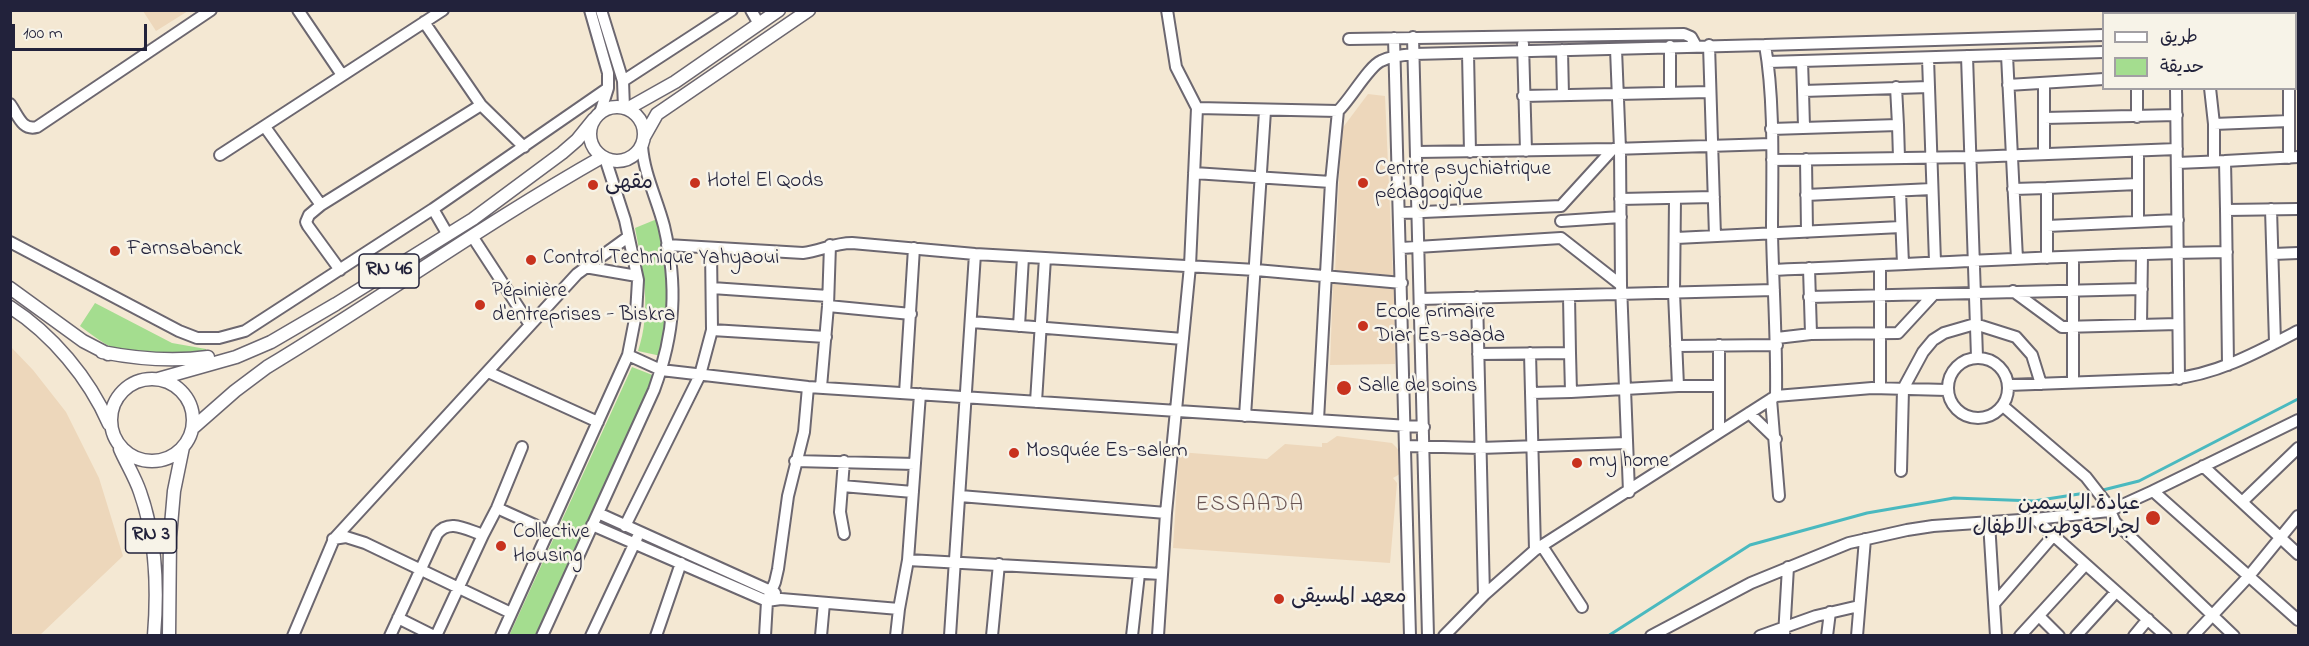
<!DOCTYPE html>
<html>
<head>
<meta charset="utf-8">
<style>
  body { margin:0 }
  #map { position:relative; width:2309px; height:646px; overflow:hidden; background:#f4e8d3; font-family:"Indie Flower","Playpen Sans Arabic",sans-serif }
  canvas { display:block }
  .frame { position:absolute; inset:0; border:12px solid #22223b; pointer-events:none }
  .legend { position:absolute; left:2102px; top:12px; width:195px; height:78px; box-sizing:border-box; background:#f7f3e8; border:2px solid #a29fa3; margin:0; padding:8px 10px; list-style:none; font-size:18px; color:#22223b }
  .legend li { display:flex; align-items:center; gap:12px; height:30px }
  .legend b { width:30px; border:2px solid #a29fa3 }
  .scale { position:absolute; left:12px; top:24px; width:135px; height:27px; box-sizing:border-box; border:3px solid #22223b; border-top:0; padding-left:8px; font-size:18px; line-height:21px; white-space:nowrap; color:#22223b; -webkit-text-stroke:4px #f7f3e8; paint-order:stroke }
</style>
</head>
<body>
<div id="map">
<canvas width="2309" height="646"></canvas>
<div class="frame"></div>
<ul class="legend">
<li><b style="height:8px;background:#fff"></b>طريق</li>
<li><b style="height:16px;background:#a4dd8f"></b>حديقة</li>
</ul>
<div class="scale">100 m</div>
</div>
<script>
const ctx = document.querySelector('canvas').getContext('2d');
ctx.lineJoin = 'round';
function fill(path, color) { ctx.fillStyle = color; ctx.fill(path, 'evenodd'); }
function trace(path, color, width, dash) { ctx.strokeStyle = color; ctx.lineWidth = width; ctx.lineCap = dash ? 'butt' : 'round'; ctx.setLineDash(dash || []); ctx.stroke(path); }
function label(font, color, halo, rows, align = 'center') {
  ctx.font = font + ' "Indie Flower","Playpen Sans Arabic",sans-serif'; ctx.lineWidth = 5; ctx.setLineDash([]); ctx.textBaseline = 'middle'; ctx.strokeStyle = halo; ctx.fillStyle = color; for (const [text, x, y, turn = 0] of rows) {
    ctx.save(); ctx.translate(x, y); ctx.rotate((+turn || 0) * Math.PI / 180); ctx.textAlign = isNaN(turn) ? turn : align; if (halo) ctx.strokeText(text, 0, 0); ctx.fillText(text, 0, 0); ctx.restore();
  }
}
fill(new Path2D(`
  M143 11H188L156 31Z
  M1368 94 1385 96 1393 277 1335 274 1341 130Z
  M1333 284 1394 287 1395 364 1330 365Z
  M11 347 33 370 66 412 99 478 123 556 40 635H11Z
  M1337 436 1392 443 1400 451V474L1393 478 1397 483 1390 563 1173 548 1179 452 1267 459 1285 444 1322 447V443H1327Z`), '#edd7bb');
fill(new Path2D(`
  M657 219 664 248 670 293 661 356 638 351C652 310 643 269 635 228Z
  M95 303 172 343 206 349V354C179 356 146 359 120 351 106 346 92 335 80 326Z
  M632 367 655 376 537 635 509 636Z`), '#a4dd8f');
trace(new Path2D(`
  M2099 491 2139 481 2298 399
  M1608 636 1750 545 1867 513 1954 498 2034 501 2092 492`), '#4ab9bf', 3);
const minor = new Path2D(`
  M298 10 342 75
  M590 10 608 73V88L600 113
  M601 10 623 81 624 108
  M751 10 759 24
  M1167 10 1176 67 1197 108
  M424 22 481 105 524 147
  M1413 37 1428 636
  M1394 38 1410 636
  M1349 39 1684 34 1691 37 1696 46
  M1523 44 1526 151
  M1709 45 1715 236
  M1765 45 2104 35
  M1670 46V93
  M1616 49 1620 149 1621 285 1629 492
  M1562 50 1563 95
  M1468 53 1470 152
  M2007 55 2017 259
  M1967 56 1977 357
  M1928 58 1935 262
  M1802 61 1803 91
  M1768 62 2104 52
  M623 81 732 10
  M2044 83V118
  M2008 85 2104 79
  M2137 88V117
  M2176 88 2179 379
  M2210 88 2214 124
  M2289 88V158
  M1523 96 1710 92
  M10 104C18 115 22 131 37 127L211 10
  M1898 125 1899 158
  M265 127 321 205
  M1804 127 1803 91 1929 87
  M1771 129 1898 125 1896 87
  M2138 151V222
  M1417 152 1613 149 1771 144
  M2044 154V118L2177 115
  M220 155 443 10
  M1806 159 1807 232
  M1772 160 1971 157 2177 149
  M2214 161V124L2289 121
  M2225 161 2298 157
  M2177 163 2225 161 2226 210
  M1194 173 1331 182
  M2047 188 2138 184
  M2013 189 2047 188V226
  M1900 191 1903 264
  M1806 195 1932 189
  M1620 199 1714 197
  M1675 199 1674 293 1678 386
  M433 209 448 235
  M2271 209 2275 343
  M1400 213 1561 206 1613 149
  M1561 221 1621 217
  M472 236 530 325
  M1676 238 1901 227
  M10 242 179 331 197 338H219L245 331 433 209 608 88
  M667 245 803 253C820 251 834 243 852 243L975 254 1256 270 1402 283
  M1401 248 1561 238 1621 285
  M2273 254 2298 253
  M2047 258V226L2178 220
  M2073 258V382
  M585 267 637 276
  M1809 268 1811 334
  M340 270 308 226 306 222 309 215 321 205 481 105
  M1774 270C1925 264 2076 254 2227 252
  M712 288 828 296
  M2013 291 2062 327 2178 324
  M1569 296 1570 353
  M1477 297 1484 595
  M1809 297 2142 289
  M1420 299 1774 290
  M828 306 911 314
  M972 322 1183 339
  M2141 325 2142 254
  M1019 326 1023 257
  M712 330 826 337
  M1777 338 1811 334 1898 333 1934 294
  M1719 345V386
  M1676 346 1777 345
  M1530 353 1535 550
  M1478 354 1570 353 1571 392 1531 393
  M628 355 661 370 808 387 1424 427
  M1948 388a30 30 0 1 1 60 0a30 30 0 1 1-60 0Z
  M2228 365 2226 210 2298 209
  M488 372 598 422
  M2008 385 2170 379C2216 375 2258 352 2298 331
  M821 387 828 306 830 245
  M1880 388V266
  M1571 392 1678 386H1719V432
  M905 393 914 248
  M1771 399 1779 496
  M1036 402 1045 258
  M2003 406 2086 477 2107 504 2115 522 2234 636
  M1749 413 1776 439
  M1245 416 1265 111
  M1318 420 1331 182 1338 111
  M1406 446 1480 448 1627 443
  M795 461 915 464
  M2203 466 2298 554
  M1901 471 1903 389 1923 352 1933 340 1944 333 1975 324 2016 337 2032 355 2041 384
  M842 486 913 492
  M2153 491 2298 420
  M960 496 1166 513
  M2242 502 2298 448
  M497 508 548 531
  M598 513 775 593
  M2035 519 2166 636
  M1989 522 1996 636
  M592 525 767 601 781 599 899 609
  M625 526 700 375 712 330 711 249
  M844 534 840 512 844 461
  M333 539 346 537 365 543 511 613
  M1542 546 1582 607
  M908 560 1162 574
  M1994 604 2053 536
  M2039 616 2059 636
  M398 618 434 636
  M293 636 334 539 577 274 628 237
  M390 636 437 534C449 518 467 530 483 535L497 508 522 447
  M436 636 483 535
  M501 636 628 355 636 314 638 280 625 220 605 158
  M542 636 654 390C675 333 678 286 664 226 657 199 644 174 642 146
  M591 636 637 538
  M656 636 681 563
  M765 636 767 601 775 582 778 569 788 496 804 432 808 387
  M821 636 824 603
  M896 636 899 609 908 560 920 394
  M950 636 975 254
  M992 636 999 564
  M1132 636 1139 574
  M1158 636 1166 513 1190 266 1197 108 1338 111C1350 100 1369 66 1381 61 1391 56 1403 55 1414 54L1765 45C1775 102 1772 173 1772 232 1773 286 1777 341 1776 396
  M1444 636 1484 595 1535 550 1776 396 1872 388 1947 390
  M1651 636 1751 583 1849 543 1907 530 1933 526 2035 519 2109 511 2153 491 2298 620
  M1760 636 1816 616 1859 606
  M1784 636 1788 567
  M1827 636 1830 612
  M1857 636 1865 539
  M2020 636 2085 565
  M2076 636 2116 592
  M2134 636 2148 619
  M2193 636 2249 576 2298 516`);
const major = new Path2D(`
  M590 134a27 27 0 1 1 54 0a27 27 0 1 1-54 0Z
  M627 109 675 82 779 10
  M644 137 657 114 809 10
  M10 288 83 341 108 354
  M10 307C52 334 89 378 109 424
  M102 352C138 359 171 362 208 357
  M111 420a41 41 0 1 1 82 0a41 41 0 1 1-82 0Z
  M158 379 236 357 271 342 336 304 473 219 562 153 577 140 594 119
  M194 427 235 391 267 367C380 299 487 222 602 157
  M120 449C126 463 135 477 140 492 156 537 158 588 154 636
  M169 636 170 537 174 491 183 447`);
trace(minor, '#6c6770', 14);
trace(major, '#6c6770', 15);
trace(minor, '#fff', 10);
trace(major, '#fff', 12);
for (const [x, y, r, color] of [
  [695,183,6,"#c8321e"],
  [1363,183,6,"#c8321e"],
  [593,185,6,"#c8321e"],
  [115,251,6,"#c8321e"],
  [531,260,6,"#c8321e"],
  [480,305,6,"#c8321e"],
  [1363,326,6,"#c8321e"],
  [1344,388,8,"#c8321e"],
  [1014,453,6,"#c8321e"],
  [1577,463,6,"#c8321e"],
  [2153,518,8,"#c8321e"],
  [501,546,6,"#c8321e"],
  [1279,599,6,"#c8321e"]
]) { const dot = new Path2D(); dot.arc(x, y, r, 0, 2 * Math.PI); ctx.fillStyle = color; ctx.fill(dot); trace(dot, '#f7f3e8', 2); }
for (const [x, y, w] of [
  [389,271,60],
  [151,536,51]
]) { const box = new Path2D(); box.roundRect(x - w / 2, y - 17, w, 34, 4.5); ctx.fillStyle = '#f7f3e8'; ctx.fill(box); trace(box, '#22223b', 1.5); }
label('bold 20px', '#22223b', null, [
  ["RN 46",389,271],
  ["RN 3",151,536]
]);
label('21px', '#22223b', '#f7f3e8', [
  ["Centre psychiatrique",1375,171],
  ["pédagogique",1375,195],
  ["Hotel El Qods",707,183],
  ["مقهى",605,185],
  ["Farnsabanck",127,251],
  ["Control Technique Yahyaoui",543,260],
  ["Pépinière",492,293],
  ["d'entreprises - Biskra",492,317],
  ["Ecole primaire",1375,314],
  ["Diar Es-saada",1375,338],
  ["Salle de soins",1358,388],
  ["Mosquée Es-salem",1026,453],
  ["my home",1589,463],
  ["عيادة الياسمين",2140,506,"right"],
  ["لجراحةوطب الاطفال",2140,530,"right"],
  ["Collective",513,534],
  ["Housing",513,558],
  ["معهد المسيقى",1291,599]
], 'left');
ctx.letterSpacing = '1.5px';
label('22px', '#6a5554', '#f7f3e8', [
  ["ESSAADA",1250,506]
]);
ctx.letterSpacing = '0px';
</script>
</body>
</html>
